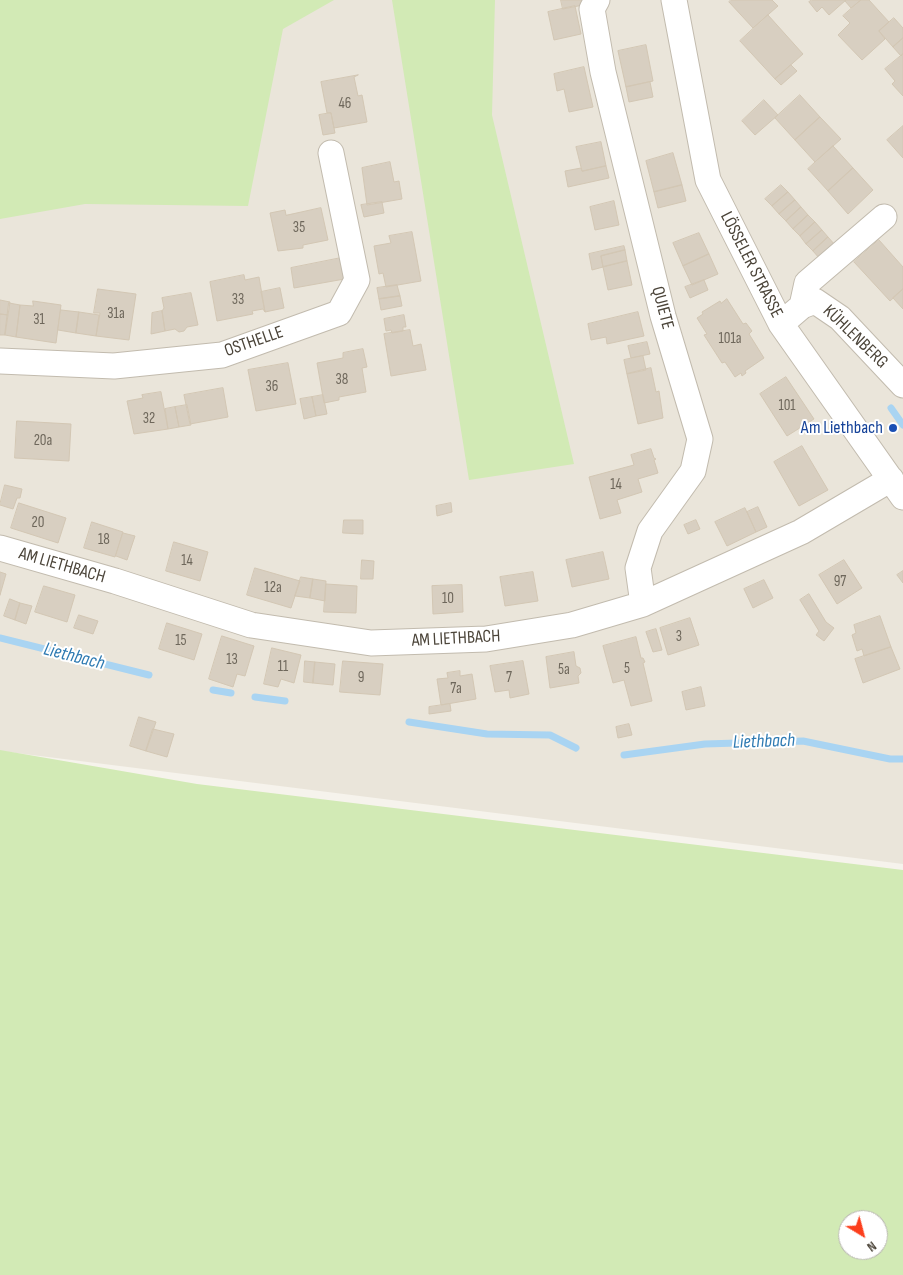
<!DOCTYPE html>
<html>
<head>
<meta charset="utf-8">
<style>
  body { margin:0 }
  #map { position:relative; width:903px; height:1275px; overflow:hidden; background:#f6f3ec; font-family:"Sofia Sans Condensed",sans-serif }
  canvas { display:block }
  .north { position:absolute; left:838px; top:1210px; width:50px; height:50px; box-sizing:border-box; background:#fff; border:1px solid #b7b4b0; border-radius:50%; rotate:143deg; font-size:14px; font-weight:700; line-height:20px; text-align:center; color:#4b4439 }
  .north::after { content:''; display:block; margin:auto; width:18px; height:22px; background:#fc3f1d; clip-path:polygon(50% 0,100% 100%,50% 72%,0 100%) }
</style>
</head>
<body>
<div id="map">
<canvas width="903" height="1275"></canvas>
<div class="north">N</div>
</div>
<script>
const ctx = document.querySelector('canvas').getContext('2d');
ctx.lineJoin = 'round';
function fill(path, color) { ctx.fillStyle = color; ctx.fill(path, 'evenodd'); }
function trace(path, color, width, dash) { ctx.strokeStyle = color; ctx.lineWidth = width; ctx.lineCap = dash ? 'butt' : 'round'; ctx.setLineDash(dash || []); ctx.stroke(path); }
function label(font, color, halo, rows, align = 'center') {
  ctx.font = font + ' "Sofia Sans Condensed",sans-serif'; ctx.lineWidth = 4; ctx.setLineDash([]); ctx.textBaseline = 'middle'; ctx.strokeStyle = halo; ctx.fillStyle = color; for (const [text, x, y, turn = 0] of rows) {
    ctx.save(); ctx.translate(x, y); ctx.rotate((+turn || 0) * Math.PI / 180); ctx.textAlign = isNaN(turn) ? turn : align; if (halo) ctx.strokeText(text, 0, 0); ctx.fillText(text, 0, 0); ctx.restore();
  }
}
fill(new Path2D(`
  M0 0H903V864L0 751Z`), '#eae5da');
fill(new Path2D(`
  M0 0H334L283 29 248 206 85 204 0 219Z
  M392 0H495L492 115 574 464 469 480Z
  M0 750 197 784 903 870V1275H0ZM848 1220H878V1250H848Z`), '#d2eab5');
trace(new Path2D(`
  M891 408 903 425
  M0 638 149 675
  M213 690 231 693
  M255 697 285 701
  M409 722 487 734 550 735 576 748
  M624 755 705 744 803 741 890 759H903`), '#a9d4f2', 7);
const building = new Path2D(`
  M561 0H582L583 5 563 9Z
  M731 0H772L778 6 753 28 729 2Z
  M812 0H846L829 15 822 7 817 12 809 2Z
  M846 0H861L851 8 845 1Z
  M861 0H869L889 22 879 31 885 39 862 60 838 35 850 23 843 16Z
  M575 6 581 34 554 40 548 12Z
  M768 15 803 54 775 79 740 41Z
  M894 18 903 28V38L893 47 879 31Z
  M903 38V54L901 56 893 47Z
  M646 45 653 81 626 87 618 51Z
  M903 54V96L892 84 895 81 885 69Z
  M791 65 797 71 781 85 775 79Z
  M584 67 593 107 569 112 564 89 557 91 554 74Z
  M358 75 354 77 358 96 362 95 367 122 334 128 331 113H327L321 82Z
  M650 82 653 97 629 102 626 87Z
  M800 95 820 117 795 140 775 118Z
  M764 100 778 115 755 135 742 121Z
  M331 113 335 133 323 135 319 115Z
  M820 117 841 139 815 162 795 140Z
  M903 126V158L887 140Z
  M601 142 606 166 582 171 576 147Z
  M833 146 853 168 828 191 808 169Z
  M673 153 682 185 654 192 646 161Z
  M390 162 394 182 399 181 402 199 367 205 362 168Z
  M606 166 609 178 568 187 565 171 581 168 582 171Z
  M853 168 873 190 848 214 828 191Z
  M682 185 686 201 658 208 654 192Z
  M781 185 788 192 772 206 765 199Z
  M788 192 795 200 779 214 772 206Z
  M795 200 801 207 786 221 779 214Z
  M614 201 619 225 595 230 590 207Z
  M382 202 384 213 364 217 361 205Z
  M801 207 808 215 793 229 786 221Z
  M321 208 328 240 303 245V248L278 251 270 213 285 210 286 215Z
  M808 215 815 222 800 236 793 229Z
  M815 222 822 230 806 244 800 236Z
  M822 230 828 237 813 251 806 244Z
  M412 232 421 281 386 287 383 273 379 274 374 246 391 243 389 236Z
  M699 233 709 254 683 266 673 243Z
  M828 237 835 245 820 259 813 251Z
  M879 240 903 267V289L890 301 854 262Z
  M624 246 625 250 601 256 603 267 592 270 589 254Z
  M625 250 627 261 603 267 601 256Z
  M709 254 718 274 692 285 683 266Z
  M346 257 350 278 294 288 291 268Z
  M627 261 632 285 608 290 603 267Z
  M244 275 245 280 259 277 265 312 263 309 252 311 253 314 217 321 210 282Z
  M704 280 708 290 690 298 685 287Z
  M397 285 400 296 379 299 377 288Z
  M280 288 284 308 265 312 261 292Z
  M98 289 136 294 129 340 96 336 100 313H94Z
  M903 289V309L893 298Z
  M191 293 198 325 187 327 184 331 179 332 175 329 165 331 162 311 164 308 162 298Z
  M400 296 402 306 381 310 379 299Z
  M727 299 743 324 746 323 752 331 749 334 764 358 745 371 746 373 742 376 741 373 735 377 725 362 722 363 704 335 707 334 697 318 703 314 702 312 720 301 721 303Z
  M0 300 10 302 8 315 0 314Z
  M33 301 61 305 56 343 16 337 20 305 33 306Z
  M9 303 20 305 16 337 5 335Z
  M61 310 79 312 76 333 58 330Z
  M162 311 165 331 151 334 152 313Z
  M79 312 99 315 96 336 76 333Z
  M638 312 644 336 607 344 606 337 591 340 588 324Z
  M0 314 8 315 5 335H0Z
  M404 315 406 327H403V331L392 333 391 330 386 331 384 319Z
  M410 330 413 346 421 344 426 370 391 376 384 334Z
  M647 342 650 354 631 358 628 346Z
  M363 349 367 367 362 368 366 392 339 397V400L324 403 317 363 343 358V353Z
  M643 356 646 370 627 374 624 360Z
  M288 363 296 404 256 411 248 370Z
  M651 368 656 392 659 391 663 418 638 424 627 374Z
  M786 377 814 419 787 436 760 394Z
  M223 388 228 417 190 424 184 395Z
  M161 392 168 429 134 434 127 401 143 398 142 395Z
  M323 395 327 414 316 416 312 397Z
  M312 397 316 416 304 419 300 399Z
  M187 405 191 425 179 427 175 407Z
  M175 407 179 427 168 429 165 409Z
  M17 421 71 424 69 461 15 458Z
  M802 446 828 490 799 506 774 462Z
  M651 449 654 458 656 459 654 460 658 473 638 479 642 492 617 500 621 513 600 519 589 477 634 465 631 455Z
  M5 485 22 489 20 498H17L13 509 0 505Z
  M19 503 66 518 58 543 11 528Z
  M451 503 452 512 437 516 436 506Z
  M758 507 767 527 756 532 747 512Z
  M745 508 756 532 727 546 715 522Z
  M344 520H363V534L343 533Z
  M696 520 700 529 688 534 684 525Z
  M92 522 123 532 115 557 84 548Z
  M123 533 135 536 127 560 116 556Z
  M174 542 208 552 200 581 166 571Z
  M603 552 609 579 572 587 566 560Z
  M362 560 374 561 373 579H361Z
  M844 560 862 588 837 604 819 575Z
  M255 568 300 581 291 608 247 595Z
  M903 571V583L897 575Z
  M0 572 6 574 0 595Z
  M533 572 538 601 505 606 500 577Z
  M301 577 313 579 310 598 295 596Z
  M313 579 326 581 325 601 310 598Z
  M764 580 773 598 753 608 744 589Z
  M326 584 357 586 356 613 324 612Z
  M462 585 463 612 433 614 432 586Z
  M44 586 75 595 67 622 35 612Z
  M809 594 826 622 834 628 824 641 816 635 819 631 800 600Z
  M10 599 20 603 15 620 4 616Z
  M20 603 32 606 26 624 15 620Z
  M79 615 98 621 93 634 74 628Z
  M880 616 891 647 864 656 862 649 857 651 852 635 856 633 854 625Z
  M690 618 699 645 668 655 660 628Z
  M167 623 202 634 194 660 159 649Z
  M656 629 662 650 653 652 646 632Z
  M222 636 254 646 245 676 237 674 233 687 209 679Z
  M636 637 641 658H643L645 662 643 663 652 701 631 706 624 680 613 683 603 646Z
  M891 647 900 669 863 683 855 659Z
  M272 648 301 655 294 683 281 679 278 687 264 684Z
  M574 652 576 666 580 668 581 673 578 676 579 683 550 688 546 657Z
  M305 661 315 662 313 683 304 682Z
  M343 661 383 664 380 695 340 692Z
  M523 661 529 694 510 698 509 690 495 692 490 666Z
  M315 662 335 664 333 685 313 683Z
  M460 671V676L472 674 476 699 441 705 437 679 448 678 447 673Z
  M701 687 705 706 686 710 682 692Z
  M450 704 451 711 429 714V707Z
  M139 717 156 722 146 751 130 746Z
  M629 724 632 735 618 738 616 727Z
  M153 729 174 734 167 757 146 751Z`);
fill(building, '#d8cfc1');
trace(building, '#d3c7b4', 1);
const minor = new Path2D(`
  M597 0 592 9 603 72 663 316 700 439 693 471 650 531 638 568 643 604
  M674 0 708 180 781 324 903 497
  M802 306 807 283 884 217
  M781 324 802 306 815 301 840 318 903 385
  M0 361 114 366 222 355 339 313 357 280 331 153
  M0 548 115 581 251 625 371 643 486 639 572 625 643 604 801 532 891 479`);
trace(minor, '#c2bbae', 27);
trace(minor, '#fff', 25);
for (const [x, y, r, color] of [
  [893,428,5,"#1a4fb4"]
]) { const dot = new Path2D(); dot.arc(x, y, r, 0, 2 * Math.PI); ctx.fillStyle = color; ctx.fill(dot); trace(dot, '#fff', 2); }
label('15px', '#6e675b', null, [
  ["46",345,104],
  ["35",299,228],
  ["33",238,300],
  ["31a",116,314],
  ["31",39,320],
  ["101a",730,339],
  ["38",342,380],
  ["36",272,387],
  ["101",787,406],
  ["32",149,419],
  ["20a",43,441],
  ["14",616,485],
  ["20",38,523],
  ["18",104,540],
  ["14",187,561],
  ["97",840,582],
  ["12a",273,588],
  ["10",448,599],
  ["3",679,637],
  ["15",181,641],
  ["13",232,660],
  ["11",283,667],
  ["5",627,669],
  ["5a",564,670],
  ["9",361,678],
  ["7",509,678],
  ["7a",456,689]
]);
label('18px', '#4b4439', '#fff', [
  ["LÖSSELER STRASSE",751,265,63],
  ["QUIETE",662,308,75],
  ["KÜHLENBERG",855,337,44],
  ["OSTHELLE",254,342,-19],
  ["AM LIETHBACH",62,566,16],
  ["AM LIETHBACH",456,639,-3]
]);
label('18px', '#164399', '#fff', [
  ["Am Liethbach",883,428]
], 'right');
label('italic 19px', '#2e7ab2', '#fff', [
  ["Liethbach",74,657,14],
  ["Liethbach",764,742,-2]
]);
</script>
</body>
</html>
